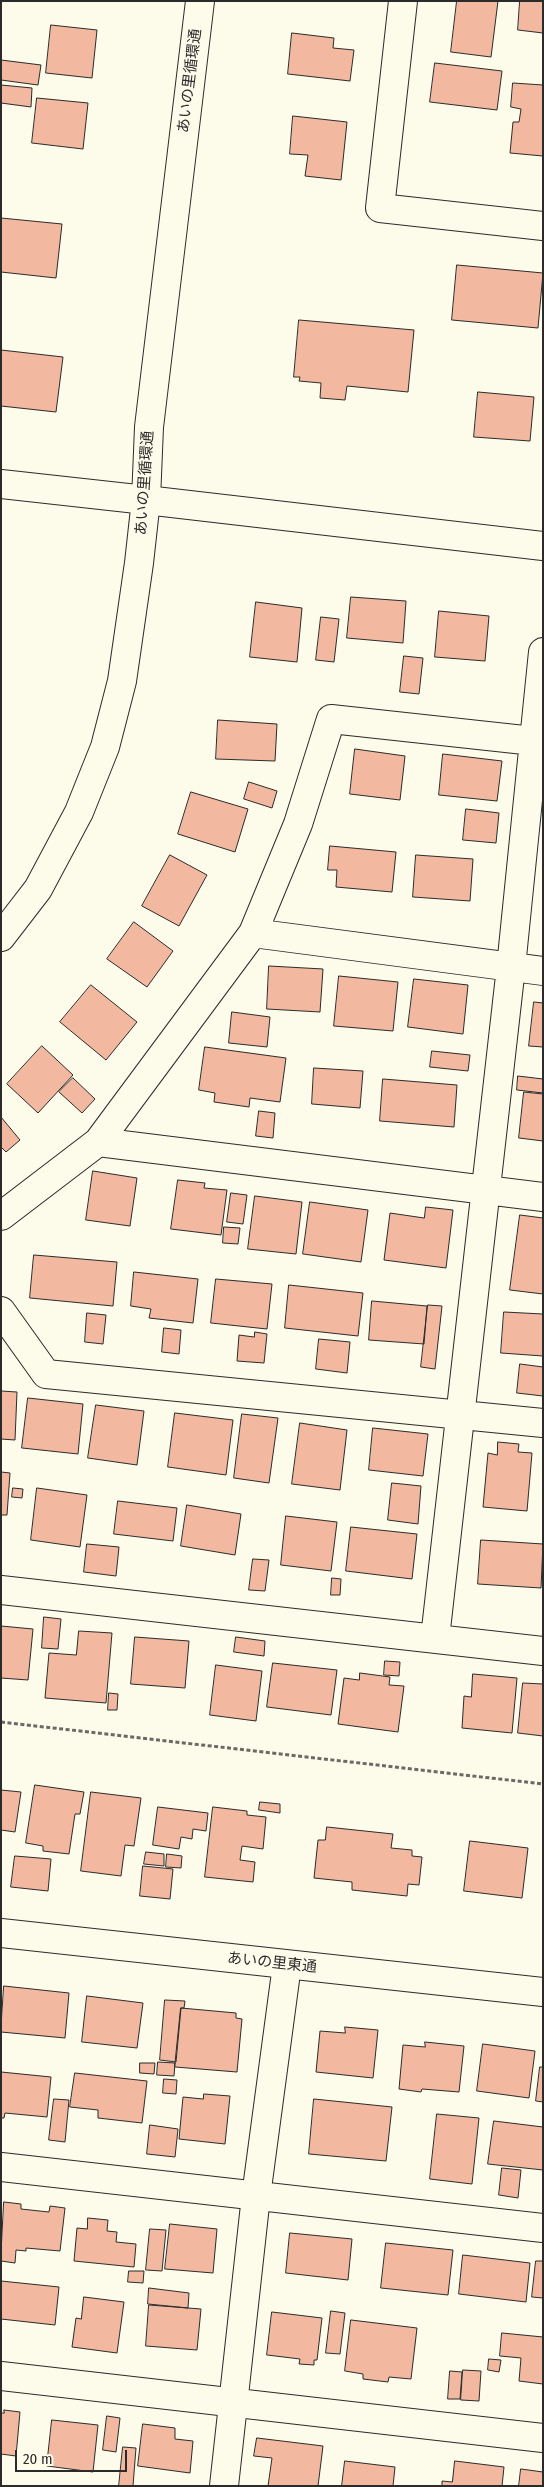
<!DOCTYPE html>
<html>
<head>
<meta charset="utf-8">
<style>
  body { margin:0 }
  #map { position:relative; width:544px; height:2487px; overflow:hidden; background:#fdfbea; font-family:"Fira Sans Condensed",sans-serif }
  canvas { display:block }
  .frame { position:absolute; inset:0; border:2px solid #2b2b2b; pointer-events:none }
  .scale { position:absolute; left:15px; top:2450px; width:112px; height:22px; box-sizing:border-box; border:2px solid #2b2b2b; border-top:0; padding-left:6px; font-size:15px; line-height:18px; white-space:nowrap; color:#2b2b2b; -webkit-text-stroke:4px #fdfbea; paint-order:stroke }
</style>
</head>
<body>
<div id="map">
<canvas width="544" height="2487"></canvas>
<div class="frame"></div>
<div class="scale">20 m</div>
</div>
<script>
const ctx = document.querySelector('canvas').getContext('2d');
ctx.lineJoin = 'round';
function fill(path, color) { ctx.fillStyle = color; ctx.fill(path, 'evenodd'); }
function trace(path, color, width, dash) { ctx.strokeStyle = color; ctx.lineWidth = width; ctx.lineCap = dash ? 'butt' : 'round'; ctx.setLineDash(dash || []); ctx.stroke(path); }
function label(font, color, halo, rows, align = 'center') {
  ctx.font = font + ' "Fira Sans Condensed","Noto Sans JP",sans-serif'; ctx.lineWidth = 4; ctx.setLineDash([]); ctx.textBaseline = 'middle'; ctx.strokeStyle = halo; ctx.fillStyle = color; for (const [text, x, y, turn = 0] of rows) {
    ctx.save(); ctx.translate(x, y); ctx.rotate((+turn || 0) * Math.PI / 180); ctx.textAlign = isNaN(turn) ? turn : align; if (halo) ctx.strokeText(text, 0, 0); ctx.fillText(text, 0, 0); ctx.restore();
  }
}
const building = new Path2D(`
  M457 1H498L491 57 451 52Z
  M520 1H543V33L518 30Z
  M51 25 97 30 92 78 46 73Z
  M292 33 334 38 333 48 354 50 350 81 288 74Z
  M1 60 41 65 38 85 1 80Z
  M435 63 502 71 497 110 430 102Z
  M513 83 543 85V156L510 153 513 122H519L521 109 511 107Z
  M1 85 32 88 31 107 1 103Z
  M37 98 88 103 83 149 32 143Z
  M293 116 347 122 341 180 305 176 308 155 290 154Z
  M1 218 62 224 56 278 1 272Z
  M457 265 543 273 538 328 452 320Z
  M299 320 414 330 408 392 347 386 345 400 320 398 321 383 299 381 300 377H294Z
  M1 350 63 357 56 412 1 406Z
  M478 392 534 397 530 441 474 437Z
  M351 597 406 601 403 643 347 638Z
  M256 602 302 608 297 662 250 657Z
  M439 611 489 616 485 661 435 657Z
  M321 617 339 619 334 662 316 660Z
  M404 656 423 658 419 694 400 692Z
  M218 720 277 724 275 761 216 759Z
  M355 749 405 756 400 800 350 794Z
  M443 754 502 761 497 801 439 795Z
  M249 782 277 791 272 808 244 799Z
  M191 792 248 809 235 852 178 834Z
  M466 809 499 813 496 843 463 840Z
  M330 846 396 852 392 892 336 887 337 870H328Z
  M170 855 207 875 179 926 142 906Z
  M416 855 473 859 470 901 413 897Z
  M134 922 173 951 147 987 107 959Z
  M269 966 323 969 320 1012 267 1009Z
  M339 976 398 982 393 1031 334 1026Z
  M414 979 468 985 463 1034 408 1027Z
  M91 985 137 1022 106 1060 60 1022Z
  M534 1002 543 1003V1047L529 1046Z
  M232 1012 270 1017 267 1047 229 1043Z
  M42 1046 73 1075 38 1113 7 1084Z
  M205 1047 286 1058 280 1102 250 1098 249 1107 214 1102 215 1093 199 1090Z
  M432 1051 470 1055 468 1071 430 1067Z
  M314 1068 363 1071 360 1108 312 1104Z
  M518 1076 543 1079V1093L517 1090Z
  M73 1078 95 1099 82 1113 59 1092Z
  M383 1079 457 1085 454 1127 380 1121Z
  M524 1092 543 1094V1141L519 1138Z
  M259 1111 275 1113 273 1138 256 1136Z
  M1 1117 20 1140 6 1152 1 1147Z
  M93 1171 137 1178 130 1226 86 1220Z
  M178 1180 205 1183 204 1188 227 1190 221 1235 171 1229Z
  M231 1193 247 1195 243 1224 227 1222Z
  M255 1196 302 1202 296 1254 248 1249Z
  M310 1202 368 1210 361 1262 303 1254Z
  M426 1207 453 1210 446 1268 384 1260 390 1213 424 1218Z
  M520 1215 543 1218V1294L510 1290Z
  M224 1227 240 1228 238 1244 223 1243Z
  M34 1255 117 1262 113 1306 30 1298Z
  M134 1272 198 1279 193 1323 149 1318 151 1309 131 1306Z
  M216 1279 272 1284 267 1329 211 1323Z
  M289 1285 363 1293 358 1336 285 1328Z
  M372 1301 427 1306 424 1344 369 1340Z
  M428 1305 442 1306 435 1369 421 1367Z
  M504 1312 543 1314V1356L501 1353Z
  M87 1313 106 1315 103 1344 85 1342Z
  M164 1328 181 1330 179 1354 162 1352Z
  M255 1332 267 1334 264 1363 237 1361 239 1335 254 1337Z
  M319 1339 350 1342 347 1373 316 1369Z
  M520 1364 543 1367V1396L517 1393Z
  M1 1391 17 1392 15 1440 1 1439Z
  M28 1398 83 1404 78 1454 22 1448Z
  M96 1405 144 1411 137 1465 88 1458Z
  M175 1413 233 1420 226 1475 168 1467Z
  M242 1414 278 1418 269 1483 234 1478Z
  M300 1423 347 1430 340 1490 292 1484Z
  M373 1428 428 1434 423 1476 369 1470Z
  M498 1442 519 1444 518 1452 532 1453 527 1511 483 1507 488 1453 497 1455Z
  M1 1472 10 1473 7 1515H1Z
  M392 1483 421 1486 418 1524 388 1520Z
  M13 1488 23 1489 22 1498 12 1497Z
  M37 1488 87 1495 80 1547 31 1540Z
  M118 1501 177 1508 173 1541 114 1534Z
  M187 1505 241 1514 235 1555 181 1546Z
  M286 1516 337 1522 331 1571 281 1565Z
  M351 1527 417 1534 412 1579 346 1571Z
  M481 1540 543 1544 541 1588 478 1584Z
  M87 1544 119 1547 116 1576 84 1572Z
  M253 1559 269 1560 265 1591 249 1590Z
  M332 1578 341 1579 340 1595H331Z
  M44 1617 61 1619 58 1649 42 1648Z
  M1 1626 33 1629 28 1680 1 1678Z
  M79 1631 112 1633 106 1703 45 1698 49 1653 76 1655Z
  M135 1637 189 1641 185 1688 131 1684Z
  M236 1637 265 1641 264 1656 234 1652Z
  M385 1661 400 1662 399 1676 384 1675Z
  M273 1663 337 1670 331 1715 267 1707Z
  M216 1665 262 1671 256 1721 210 1715Z
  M360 1673 390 1677 389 1685 404 1686 398 1732 338 1724 344 1678 359 1680Z
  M473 1674 517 1678 512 1733 462 1728 464 1696 471 1697Z
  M523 1683 543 1684V1736L518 1733Z
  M109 1693 118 1694 117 1710H108Z
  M35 1785 84 1792 80 1814H75L69 1854 43 1851V1846L26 1843Z
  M1 1790 21 1792 15 1832 1 1830Z
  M91 1792 141 1798 134 1846 125 1845 121 1876 81 1871Z
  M260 1802 280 1804V1813L259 1810Z
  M158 1807 208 1813 206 1831 193 1829 192 1839 181 1837 179 1849 153 1845Z
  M213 1807 247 1811V1815L266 1817 263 1849 242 1846 240 1860 255 1862 253 1882 205 1877Z
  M327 1827 393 1834 391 1848 412 1850V1856L422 1857 419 1885 408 1884 407 1896 352 1890V1882L314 1878 318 1840H325Z
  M470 1841 528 1848 522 1898 464 1891Z
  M146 1852 164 1854V1866L144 1864Z
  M167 1854 182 1856 181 1868 166 1867Z
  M15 1856 51 1859 48 1891 11 1887Z
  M143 1866 173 1869 170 1899 140 1896Z
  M4 1986 69 1993 65 2038 1 2032Z
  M87 1996 143 2003 137 2048 82 2042Z
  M165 2000 185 2001 184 2008H181L176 2062 160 2060Z
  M181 2008 236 2013V2018L242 2019 237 2072 175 2067Z
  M345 2027 378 2030 373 2078 316 2072 320 2031 345 2033Z
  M425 2042 464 2046 459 2092 422 2089 421 2092 399 2089 403 2045 425 2047Z
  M483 2044 535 2051 529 2098 477 2091Z
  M158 2062 175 2063 174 2076 157 2075Z
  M140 2063H155L154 2074 140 2073Z
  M540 2067H543V2102L536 2101Z
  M1 2072 51 2077 47 2117 5 2113 4 2118H1Z
  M75 2073 147 2081 142 2123 98 2118V2110L70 2107Z
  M164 2079 177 2080 176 2094 163 2093Z
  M204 2094 230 2096 225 2144 179 2139 183 2097 203 2099Z
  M54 2099 69 2100 65 2142 49 2140Z
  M314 2099 392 2107 386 2161 309 2154Z
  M437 2114 479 2118 472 2184 430 2179Z
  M494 2121 543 2127V2170L488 2164Z
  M150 2125 178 2129 175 2157 147 2154Z
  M502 2168 521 2170 518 2198 499 2195Z
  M4 2202 21 2204V2209L49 2212 50 2206 65 2208 60 2251 26 2248V2251L16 2250 15 2263 1 2261Z
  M88 2218 108 2220 107 2231 117 2232 116 2242 136 2244 134 2267 74 2261 77 2228 87 2229Z
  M170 2224 217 2229 213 2273 165 2269Z
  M150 2229 166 2230 162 2271 146 2270Z
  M290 2233 352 2239 348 2280 286 2273Z
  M386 2243 453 2250 448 2295 381 2288Z
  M463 2255 530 2263 526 2302 459 2294Z
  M536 2261H543V2298L532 2297Z
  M129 2271H144L143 2283 128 2282Z
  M1 2281 59 2287 55 2325 1 2319Z
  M149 2288 189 2293 188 2308 148 2304Z
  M84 2297 124 2302 117 2353 72 2347 76 2318 81 2319Z
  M149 2305 201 2309 197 2350 146 2346Z
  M331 2311 345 2313 340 2354 326 2353Z
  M272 2312 322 2318 317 2360H314V2365L299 2364 300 2359 267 2355Z
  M351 2320 417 2328 411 2379 389 2377 388 2382 363 2379V2374L345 2371Z
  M502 2333 543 2337V2384L519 2381 521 2358 500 2356Z
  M489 2359 501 2360 499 2372 488 2370Z
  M463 2370 481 2371 479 2401 461 2400Z
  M450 2371 462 2372 460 2399H448Z
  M4 2410 20 2412 16 2456 1 2454V2413H4Z
  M107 2416 120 2418 116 2452 103 2450Z
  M52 2420 98 2425 93 2472 47 2466Z
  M143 2424 175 2428V2439L193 2441 190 2473 138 2466Z
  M257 2438 323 2446 318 2486H268L272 2458 254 2456Z
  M123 2447 136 2448 133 2486H119Z
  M345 2461 395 2467 393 2486H342Z
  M455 2461 504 2467 502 2486H442V2481L452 2482Z
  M521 2469 543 2472V2486H519Z`);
fill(building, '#f2b8a0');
trace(building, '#2b2b2b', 1);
const minor = new Path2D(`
  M403 1 380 208 543 226
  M146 500 543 546
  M253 933 543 971
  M98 1142 543 1197
  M1 1216 98 1142 253 933 298 824 331 719 543 742
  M1 1311 46 1374 543 1423
  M1 1590 543 1651
  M435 1638 511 967 543 652
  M1 2167 543 2228
  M1 2376 543 2438
  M224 2486 256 2196 287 1965`);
const tertiary = new Path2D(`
  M1 484 146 500
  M1 937 38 889 79 812 105 747 122 681 139 563 146 500 149 427 200 1
  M1 1933 543 1992`);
trace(minor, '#2b2b2b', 30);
trace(tertiary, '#2b2b2b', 30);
trace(new Path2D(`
  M1 1722 543 1784`), '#6a6964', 3, [4, 2.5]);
trace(minor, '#fdfbea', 28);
trace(tertiary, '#fdfbea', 28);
label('15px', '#2b2b2b', '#fdfbea', [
  ["あいの里循環通",190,81,-83],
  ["あいの里循環通",145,483,-86],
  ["あいの里東通",272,1963,6]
]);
</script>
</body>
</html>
